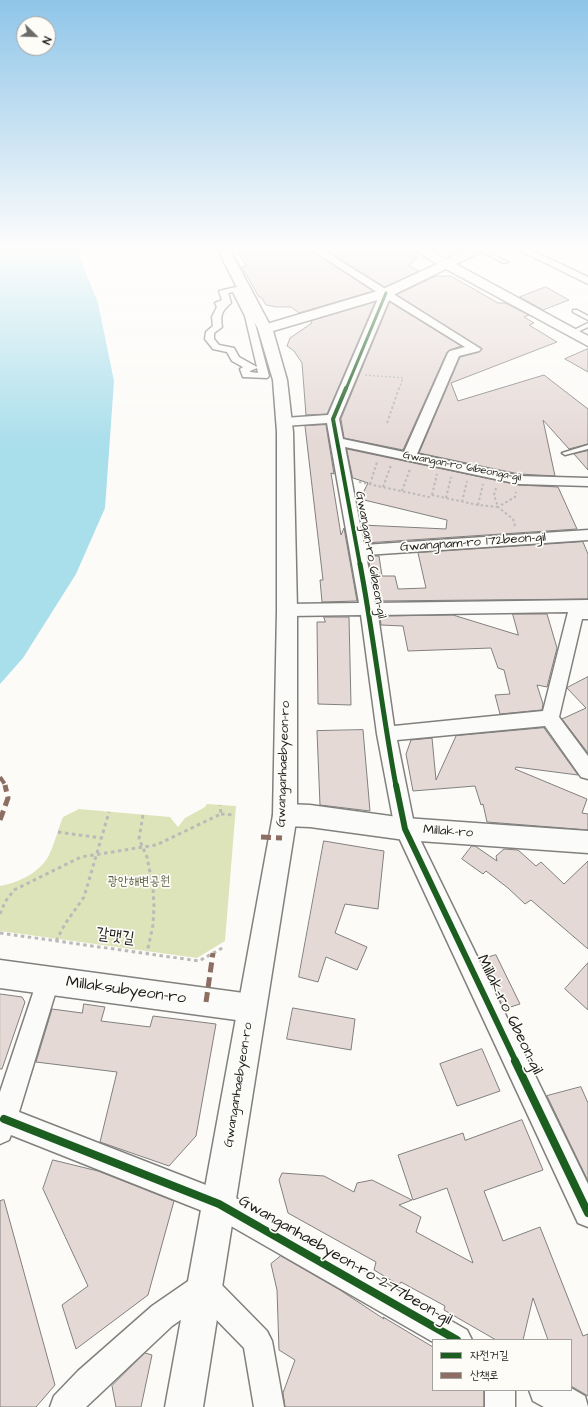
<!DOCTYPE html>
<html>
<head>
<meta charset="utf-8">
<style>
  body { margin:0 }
  #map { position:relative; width:588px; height:1407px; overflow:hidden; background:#fcfbf8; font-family:"Architects Daughter","Poor Story",sans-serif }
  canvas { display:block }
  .legend { position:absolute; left:432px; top:1339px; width:140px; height:52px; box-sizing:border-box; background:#fdfcf7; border:1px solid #a3a29f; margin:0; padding:5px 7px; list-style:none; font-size:12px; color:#1c1c1c }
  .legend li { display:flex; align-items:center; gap:8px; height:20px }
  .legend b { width:20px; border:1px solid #a3a29f }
  .north { position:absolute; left:16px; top:16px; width:40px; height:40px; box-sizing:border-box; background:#fdfcf7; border:1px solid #a3a29f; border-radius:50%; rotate:113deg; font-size:11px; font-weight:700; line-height:16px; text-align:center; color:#1c1c1c }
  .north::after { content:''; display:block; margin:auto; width:14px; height:18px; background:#6a6a69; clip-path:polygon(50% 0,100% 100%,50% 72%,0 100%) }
</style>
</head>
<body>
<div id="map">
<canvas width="588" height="1407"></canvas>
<ul class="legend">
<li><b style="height:5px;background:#1b5e20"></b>자전거길</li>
<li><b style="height:5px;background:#8d6e63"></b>산책로</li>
</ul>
<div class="north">N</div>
</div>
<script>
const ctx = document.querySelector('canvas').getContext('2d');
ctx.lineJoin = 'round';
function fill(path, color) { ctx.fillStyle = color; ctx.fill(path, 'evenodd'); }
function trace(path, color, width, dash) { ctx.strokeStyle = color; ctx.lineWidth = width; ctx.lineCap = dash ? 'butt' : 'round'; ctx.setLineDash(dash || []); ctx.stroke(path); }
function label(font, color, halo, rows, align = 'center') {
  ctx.font = font + ' "Architects Daughter","Poor Story",sans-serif'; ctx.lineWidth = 3.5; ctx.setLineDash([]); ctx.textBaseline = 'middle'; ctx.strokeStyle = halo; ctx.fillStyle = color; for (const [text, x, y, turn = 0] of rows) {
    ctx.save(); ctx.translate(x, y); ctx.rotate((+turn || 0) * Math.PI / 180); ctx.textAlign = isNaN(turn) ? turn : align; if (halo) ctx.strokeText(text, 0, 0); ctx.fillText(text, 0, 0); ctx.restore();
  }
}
fill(new Path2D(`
  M207 804 236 806 225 941 197 958 0 931V886C18 883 41 872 49 855 55 843 58 829 63 817L79 809 170 817 178 827 185 818 205 807Z`), '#dee4b9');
fill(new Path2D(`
  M0 248H76L98 303 114 381 105 508 76 574 23 658 0 684Z`), '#a9deeb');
const building = new Path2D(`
  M236 248H308L373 291 299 313 291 307H276L266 305 261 297H259L242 267 246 266Z
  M322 248H353L359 251 371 248H410L420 255 409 266 419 271 385 287Z
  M436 276H451L498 303H505L529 315 524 317 534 323 529 325 557 342 451 383 458 401 544 375 588 409V444L569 449 543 420 555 476 519 474 419 453 460 357 479 352 482 349 397 295Z
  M546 287 569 300 543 310 520 297Z
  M375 302 327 414 306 415 302 363 294 351 287 346 290 338 312 323 311 321Z
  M390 302 461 346 450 350 447 352 403 450 344 438 341 419Z
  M588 349V372L565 359Z
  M326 425 334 474 331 473 341 535 344 528 357 601 322 602 320 580H323L305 426Z
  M347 449 519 485 558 487 577 529 365 543 362 525 446 529 447 520 360 499 368 483 353 478Z
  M588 451V470L574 454Z
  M583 542 588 554V599L376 601 368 556H379L382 576H395L398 589 426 588 418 553Z
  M513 614H547L557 648 547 687 537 685 543 704 542 710 500 714 495 695 510 694 504 670 498 668 491 648 408 651 403 626 381 625 380 616 453 615 518 635Z
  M324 617H349L351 705 318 704 317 622H325Z
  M588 677V753L562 719 586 708 567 688Z
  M544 728 578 775 516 767 515 769 587 799 582 813 588 814V830L487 822 483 804 481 805 475 786 413 791 406 754 411 740 432 738 436 780 456 736Z
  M363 730 370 811 320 805 317 731Z
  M324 841 384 851 378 909 345 904 335 933 367 947 357 970 326 957 318 982 299 977Z
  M472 846H475L497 861 496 856 504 849 518 850 536 866 541 862 564 884 588 861V949L531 900 525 904 508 888 486 871 483 874 462 859Z
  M496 955 520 1004 504 1009 480 960Z
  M588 963V1010L565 989Z
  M0 994 22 997 25 1002 2 1069H0Z
  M84 1004 105 1007 101 1021 150 1027 153 1016 216 1024 196 1136 169 1166 100 1142 117 1072 36 1062 52 1009 82 1013Z
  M293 1008 355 1019 351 1050 287 1039Z
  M482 1049 500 1091 457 1106 440 1064Z
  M581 1087 588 1103V1181L547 1096Z
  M522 1120 543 1170 484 1191 503 1241 540 1227 583 1336 588 1334V1396L571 1386V1340H548L533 1298 523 1340H496L444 1310 445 1306 401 1282 399 1285 374 1270 376 1262 288 1213 279 1180 282 1173 324 1176 354 1192 357 1183 372 1180 412 1200 399 1205 421 1217 416 1232 473 1263 447 1188 413 1200 398 1155 463 1133 465 1140Z
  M53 1160 98 1171 174 1201 148 1295 76 1349 62 1305 88 1286 43 1189Z
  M4 1200 55 1385 36 1407H0V1201Z
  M281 1256 340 1290 384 1319 383 1317 433 1347V1390H484V1407H285L283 1393 295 1360 279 1350 277 1290 271 1264Z
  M145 1353 152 1355 141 1407H116L112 1386Z`);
fill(building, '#e5d9d6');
trace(building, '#81807f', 1);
const service = new Path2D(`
  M475 248H480L508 262 503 263Z
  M573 310H577L588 316V320L573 312Z
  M588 323V327L573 334 568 333Z
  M588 445V449L565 455 562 453Z`);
const pedestrian = new Path2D(`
  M236 287 240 289 253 316 269 376 267 378 243 377 240 369 243 367 232 361 227 352 213 349 205 339 206 332 213 326 212 317 217 307 215 303 222 300 219 291ZM233 292 245 316 257 367 239 357 234 348 219 345 214 339V333L222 327C220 314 222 311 231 303L228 293ZM257 368 258 373 250 372V371Z`);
const minor = new Path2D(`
  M309 248H320L481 349 479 351 459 356 417 454 519 476 588 478V486L519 484 345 447 364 545 588 530V540L366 555 375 603 588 600V619H582L559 717 588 756V779L581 777 545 726 397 740 415 829 588 1184V1227L578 1223 395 829 377 734 361 615 287 616 281 614 279 610 281 606 287 604 359 603 327 423 284 426 277 422 284 418 328 415 380 294ZM389 300 465 347 450 351 448 353 404 452 343 439 339 419ZM568 612 543 711 394 726 378 615Z
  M515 248H527L588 277V284Z
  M48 970 56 973 59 981 19 1112 229 1194 467 1330 472 1340H433V1342L210 1214 11 1135 9 1140 0 1144V1092L37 981 40 973Z
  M204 1273 214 1277 267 1331 272 1341 284 1407H254L244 1348 202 1305 172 1326 86 1407H50L54 1396 78 1371 152 1306 194 1277Z
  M571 1388 585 1396 588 1407H544L533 1401 529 1390H571Z
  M485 1390H515V1407H485Z`);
const tertiary = new Path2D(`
  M217 248H229L272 329 270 332H260L258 329Z
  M285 804 310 805 405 818 588 831V853L405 840 310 827 285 826 276 823 273 815 276 807Z
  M0 960 251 994 261 998 265 1008 261 1018 251 1022 0 988Z`);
const secondary = new Path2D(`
  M411 248H425L446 259 470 248H485L483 251 456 264 588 336V346L446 269 391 296 273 331 287 380 293 432 297 610V815L203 1407H165L273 815 277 610V432L273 380 258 329 260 326 381 290 437 264Z`);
trace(service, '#81807f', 3);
trace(pedestrian, '#81807f', 3);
trace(minor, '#81807f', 3);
trace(tertiary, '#81807f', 3);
trace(secondary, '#81807f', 3);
trace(new Path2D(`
  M365 375 403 378 399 389`), '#bbbab8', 1.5, [2, 2]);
trace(new Path2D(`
  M387 423 399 388
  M359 482 429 497 432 495 478 505 498 507 494 495 496 488
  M370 484 377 462
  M383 487 391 465
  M402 491 410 469
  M432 495 437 474
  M446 498 451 477
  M462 502 467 481
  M478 505 483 484
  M515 526 513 519 498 507 515 497 516 492`), '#bbbab8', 2, [2.5, 2.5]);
trace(new Path2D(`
  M221 814 235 815
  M143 815 139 839 147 857 153 888 154 906 153 925 147 953
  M58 832 101 838
  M0 914 5 902 14 890 81 857 156 845 221 814 220 805
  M0 933 199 961 224 947
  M56 941 65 924 84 897 109 812`), '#bbbab8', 3, [3.5, 3.5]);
fill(service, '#fbfbf9');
fill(pedestrian, '#fbfbf9');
fill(minor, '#fbfbf9');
fill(tertiary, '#fbfbf9');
fill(secondary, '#fbfbf9');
trace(new Path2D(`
  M0 777 6 786`), '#8d6e63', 4, [8, 4]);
trace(new Path2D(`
  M0 820 8 798 5 785
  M261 837 282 838
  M206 1002 213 953`), '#8d6e63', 5, [10, 5]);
trace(new Path2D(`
  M346 389 386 293`), '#1b5e20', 3);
trace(new Path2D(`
  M346 388 333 419 360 565`), '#1b5e20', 4);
trace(new Path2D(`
  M360 564C374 638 382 712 396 786`), '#1b5e20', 5);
trace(new Path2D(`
  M396 785 405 829 516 1062`), '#1b5e20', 6);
trace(new Path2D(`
  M515 1061 588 1213
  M4 1119 219 1204 457 1340`), '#1b5e20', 8);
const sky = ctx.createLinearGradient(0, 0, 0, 445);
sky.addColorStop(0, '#8fc5e9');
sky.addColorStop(0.56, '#fefdfc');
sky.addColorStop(1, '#fefdfc00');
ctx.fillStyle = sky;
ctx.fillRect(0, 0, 588, 445);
label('11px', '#1c1c1c', '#fdfcf7', [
  ["Gwangan-ro 61beonga-gil",462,467,11]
]);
label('13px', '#1c1c1c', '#fdfcf7', [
  ["Gwangnam-ro 172beon-gil",473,543,-4],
  ["Gwangan-ro 61beon-gil",370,555,80],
  ["Gwanganhaebyeon-ro",284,764,-88],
  ["Millak-ro",448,832,4],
  ["Gwanganhaebyeon-ro",239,1085,-81]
]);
label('13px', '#575c41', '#fdfcf7', [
  ["광안해변공원",139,882]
]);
label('16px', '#1c1c1c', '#fdfcf7', [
  ["갈맷길",115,937,8],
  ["Millaksubyeon-ro",126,991,8],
  ["Millak-ro 6beon-gil",509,1015,64],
  ["Gwanganhaebyeon-ro 277beon-gil",345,1261,30]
]);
</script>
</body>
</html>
